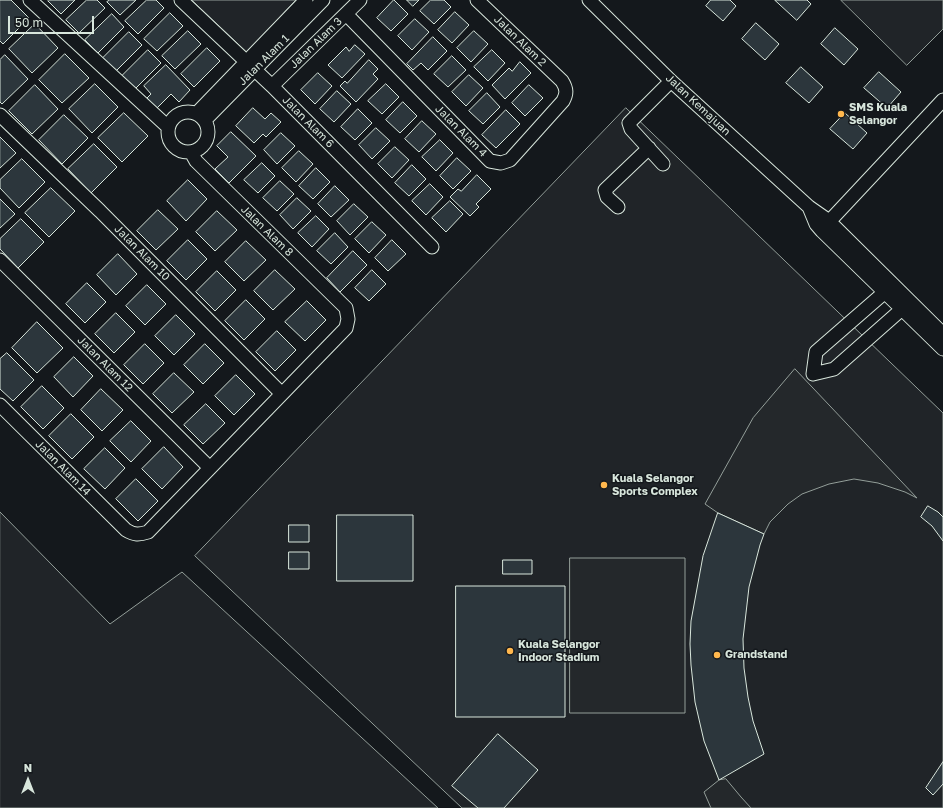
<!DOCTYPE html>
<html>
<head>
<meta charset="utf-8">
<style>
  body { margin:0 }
  #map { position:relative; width:943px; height:808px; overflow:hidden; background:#14181c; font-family:"Golos Text",sans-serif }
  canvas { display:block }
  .north { position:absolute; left:8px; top:760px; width:40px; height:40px; -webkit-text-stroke:3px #14181c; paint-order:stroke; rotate:0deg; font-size:11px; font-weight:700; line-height:16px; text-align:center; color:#d8e6dc }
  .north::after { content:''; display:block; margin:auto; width:14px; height:18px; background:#d8e6dc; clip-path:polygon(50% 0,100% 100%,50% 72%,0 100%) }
  .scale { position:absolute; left:8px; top:16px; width:86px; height:18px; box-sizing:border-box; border:2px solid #d8e6dc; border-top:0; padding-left:5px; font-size:12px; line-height:14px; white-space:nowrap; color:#d8e6dc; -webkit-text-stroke:3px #14181c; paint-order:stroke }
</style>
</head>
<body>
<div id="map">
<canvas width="943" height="808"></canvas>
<div class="north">N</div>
<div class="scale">50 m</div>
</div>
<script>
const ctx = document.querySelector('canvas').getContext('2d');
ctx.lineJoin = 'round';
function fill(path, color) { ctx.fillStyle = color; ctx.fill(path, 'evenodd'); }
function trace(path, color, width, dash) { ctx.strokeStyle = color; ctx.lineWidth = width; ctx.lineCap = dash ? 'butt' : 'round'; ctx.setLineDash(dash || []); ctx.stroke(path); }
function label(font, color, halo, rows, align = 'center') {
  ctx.font = font + ' "Golos Text",sans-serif'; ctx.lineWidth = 3; ctx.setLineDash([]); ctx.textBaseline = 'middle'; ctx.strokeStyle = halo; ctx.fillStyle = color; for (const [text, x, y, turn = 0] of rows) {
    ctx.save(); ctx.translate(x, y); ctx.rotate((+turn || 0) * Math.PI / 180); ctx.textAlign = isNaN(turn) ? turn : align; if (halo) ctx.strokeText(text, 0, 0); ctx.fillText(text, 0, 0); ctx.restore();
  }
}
const green = new Path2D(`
  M192 0H296L247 52Z
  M841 0H943V29L907 65Z
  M626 108 943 413V808H462L195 556Z
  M0 512 110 624 182 572 438 808H0Z`);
fill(green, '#202428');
trace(green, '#939e99', 1);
const parking = new Path2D(`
  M795 369 917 498 905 492 878 483 854 479 829 484 802 494 788 504 770 522 764 534 718 513 705 504 753 418Z
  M570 558H685V713H570Z
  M726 779 741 797 751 808H711L704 792 719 780Z`);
fill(parking, '#24282b');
trace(parking, '#939e99', 1);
const building = new Path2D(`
  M0 0H11L29 18 3 44 0 41Z
  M49 0H75L61 14 48 1Z
  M87 0H97L105 8 79 33 66 20Z
  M110 0H136L120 15 107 2Z
  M147 0H156L164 8 138 34 125 21Z
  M394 0 408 14 391 31 377 18Z
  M407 0H419L413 6Z
  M431 0H444L451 7 434 24 420 11Z
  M711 0H730L736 6 723 21 706 6Z
  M775 0H807L811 4 797 20Z
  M455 12 469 25 452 43 438 30Z
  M170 13 183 26 157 51 144 39Z
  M112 14 124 27 98 53 85 40Z
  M415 19 429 32 412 50 398 36Z
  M756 23 779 44 765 60 742 39Z
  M35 24 58 48 32 73 9 49Z
  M835 28 858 49 844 65 821 44Z
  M188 31 201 44 175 69 162 56Z
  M474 31 488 44 471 62 457 48Z
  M129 32 142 45 116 71 103 58Z
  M433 37 447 51 428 70 421 63 413 70 407 64Z
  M355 45 365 54 342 78 328 65 346 47 349 51Z
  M207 48 220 61 194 87 181 74Z
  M148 50 161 63 135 89 122 76Z
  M492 50 505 63 488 81 474 67Z
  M65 54 89 78 62 103 39 80Z
  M5 55 28 79 2 104 0 102V60Z
  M452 56 466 70 448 87 434 74Z
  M369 60 378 69 373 74 378 79 356 102 340 86 345 81 347 83Z
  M520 62 531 73 505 99 492 85 509 68 512 71Z
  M166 65 190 90 179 102 171 94 157 108 147 98 151 94 144 86Z
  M801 67 823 87 809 103 786 83Z
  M879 72 901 92 887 108 864 88Z
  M318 73 332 86 315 104 301 90Z
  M469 75 483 88 466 106 452 92Z
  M95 84 118 107 92 133 69 109Z
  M386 84 399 97 382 114 368 101Z
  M35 85 58 109 32 134 9 111Z
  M529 85 543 98 525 116 512 103Z
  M337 91 351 104 334 122 320 109Z
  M487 93 500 107 483 124 469 111Z
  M403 102 417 116 400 133 386 120Z
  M253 108 265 119 271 113 281 122 266 137 263 134 254 143 236 126Z
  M358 109 372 123 355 140 341 127Z
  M506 110 520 124 496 148 482 135Z
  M124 113 148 136 122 162 98 138Z
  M845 113 867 133 853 149 830 129Z
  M64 115 88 138 62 164 39 140Z
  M422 121 436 134 419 152 405 139Z
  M376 128 390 141 372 159 359 145Z
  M231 132 256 156 229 183 215 169 228 157 217 146Z
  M281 133 295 146 277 164 264 150Z
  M0 137 16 153 0 168Z
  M440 140 453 153 436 171 422 157Z
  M94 144 117 167 91 193 68 169Z
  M395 147 409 160 392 178 378 164Z
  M299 151 313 164 296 182 282 168Z
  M457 158 471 171 453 189 440 176Z
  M22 159 45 182 19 208 0 188V180Z
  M262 163 275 176 258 193 244 180Z
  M412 165 426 179 409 196 395 183Z
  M316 168 330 182 313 199 299 186Z
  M477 175 491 189 476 204 479 207 470 216 450 197 458 189 461 191Z
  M188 180 207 199 186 221 167 201Z
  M280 181 294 194 277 211 263 198Z
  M430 184 443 197 426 215 412 201Z
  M335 186 349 200 331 217 318 204Z
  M51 188 75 211 49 237 25 213Z
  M297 198 311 211 293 229 280 215Z
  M0 199 15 214 0 228Z
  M450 201 463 214 446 232 432 218Z
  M354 204 368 217 350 235 337 221Z
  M158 210 178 229 156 250 137 231Z
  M217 211 237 230 215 251 196 232Z
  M316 216 329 229 312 247 298 233Z
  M21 219 44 242 18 268 0 249V239Z
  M372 222 386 235 369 253 355 239Z
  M335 233 348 247 331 264 317 251Z
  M188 240 207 259 186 280 167 261Z
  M392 240 406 254 388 271 375 258Z
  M246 241 266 260 244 281 225 262Z
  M353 251 367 265 340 292 327 278Z
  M118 254 137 274 116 295 97 275Z
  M275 270 295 289 273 310 254 291Z
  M372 270 386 284 369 301 355 288Z
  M217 271 236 290 215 311 196 292Z
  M87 283 106 302 85 323 66 304Z
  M147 285 166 304 145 325 126 306Z
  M246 300 265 319 244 340 225 321Z
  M307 301 326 320 305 341 285 322Z
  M116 313 135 332 114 353 95 334Z
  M176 315 195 334 174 355 155 336Z
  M37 322 63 348 37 373 12 348Z
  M277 331 296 350 275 371 256 352Z
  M145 344 164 363 143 384 124 365Z
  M205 344 224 363 203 384 184 365Z
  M7 353 34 380 13 401 0 389V359Z
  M74 357 93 376 73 397 54 377Z
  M174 373 194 392 172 413 153 394Z
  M236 375 255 394 234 415 215 396Z
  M42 386 64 408 43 429 21 407Z
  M101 389 123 410 102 431 81 410Z
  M206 404 225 423 203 444 184 425Z
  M71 414 94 437 72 459 49 436Z
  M131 421 151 441 131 462 110 441Z
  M164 447 183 467 162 489 142 469Z
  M105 448 125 468 105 489 84 469Z
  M136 479 158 501 138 521 116 499Z
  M928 506 938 512 943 517V541L932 526 921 517Z
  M718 513 764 534 760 545 749 587 743 639 744 668 748 697 753 721 764 754 719 780 704 741 695 702 691 665 690 644 691 621 703 556Z
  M337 515H413V581H337Z
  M289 525H309V542H289Z
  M289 552H309V569H289Z
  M503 560H532V574H503Z
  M456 586H565V717H456Z
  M498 734 538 770 504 808H478L452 786Z
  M943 762V784L933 795 926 788Z`);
fill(building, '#2c363c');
trace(building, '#d8e6dc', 1);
const minor = new Path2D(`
  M30 0 168 127
  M181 0 272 86 432 247
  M589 0 671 81 809 207 829 221 943 334
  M346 14 490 161 501 163 510 160 563 101C567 94 567 89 562 81L477 0
  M272 86 360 0
  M168 132a20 20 0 1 1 40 0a20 20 0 1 1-40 0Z
  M197 113 306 0
  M0 115 100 211 282 394
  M205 120 323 0
  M663 164 631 129 629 123 671 81
  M618 207 607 197 605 190 649 148
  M809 207 816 224 822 231 943 349
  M825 226 943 100
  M0 260 210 468
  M893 285 816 352 813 374 834 369 902 309 907 300
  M0 405 126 530C134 535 139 535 148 532L346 328 348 319 346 308 196 161 191 152`);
trace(minor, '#d8e6dc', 15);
trace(minor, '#14181c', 13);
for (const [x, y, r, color] of [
  [841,114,4,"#ffb74d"],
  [604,485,4,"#ffb74d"],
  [510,651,4,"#ffb74d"],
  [717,655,4,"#ffb74d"]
]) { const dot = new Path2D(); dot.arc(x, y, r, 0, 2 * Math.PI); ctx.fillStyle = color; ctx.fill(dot); trace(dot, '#14181c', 1.5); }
label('11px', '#d8e6dc', '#14181c', [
  ["Jalan Alam 2",520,41,44],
  ["Jalan Alam 3",316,43,-44],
  ["Jalan Alam 1",264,60,-45],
  ["Jalan Kemajuan",698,105,43],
  ["Jalan Alam 6",308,122,45],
  ["Jalan Alam 4",461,131,45],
  ["Jalan Alam 8",267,231,44],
  ["Jalan Alam 10",142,253,45],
  ["Jalan Alam 12",105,364,45],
  ["Jalan Alam 14",63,468,45]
]);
label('bold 11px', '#d8e6dc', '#14181c', [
  ["SMS Kuala",849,108],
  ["Selangor",849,121],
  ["Kuala Selangor",612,479],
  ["Sports Complex",612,492],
  ["Kuala Selangor",518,645],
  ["Indoor Stadium",518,658],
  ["Grandstand",725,655]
], 'left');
</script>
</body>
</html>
